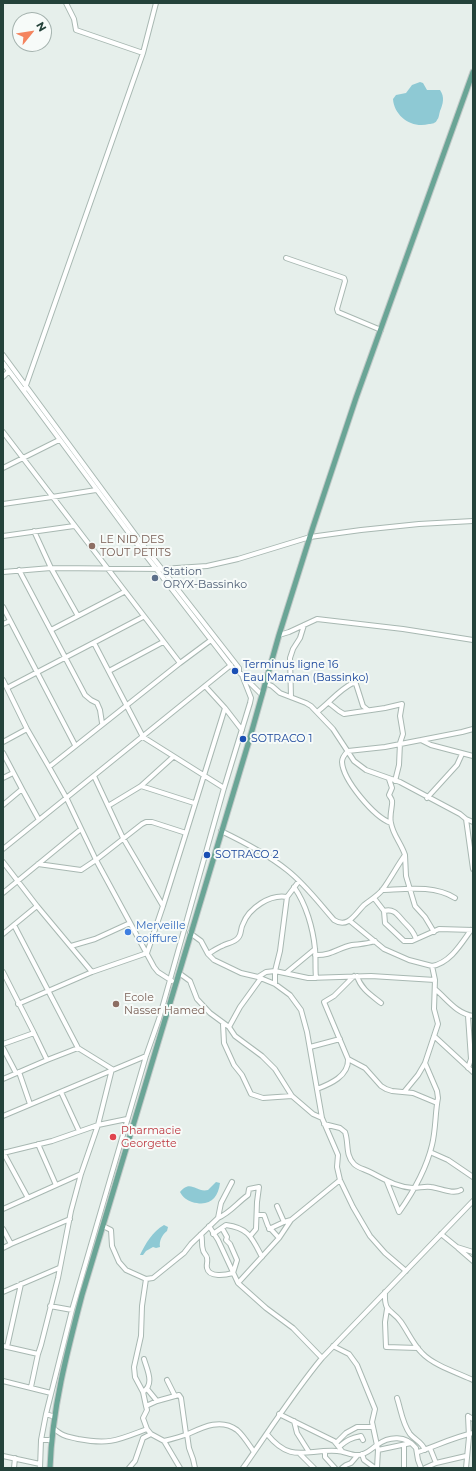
<!DOCTYPE html>
<html>
<head>
<meta charset="utf-8">
<style>
  body { margin:0 }
  #map { position:relative; width:476px; height:1471px; overflow:hidden; background:#e6efeb; font-family:Montserrat,sans-serif }
  canvas { display:block }
  .frame { position:absolute; inset:0; border:4px solid #24423a; pointer-events:none }
  .north { position:absolute; left:12px; top:12px; width:40px; height:40px; box-sizing:border-box; background:#f7fbf9; border:1px solid #a3b1ad; border-radius:50%; rotate:60deg; font-size:11px; font-weight:700; line-height:16px; text-align:center; color:#24423a }
  .north::after { content:''; display:block; margin:auto; width:14px; height:18px; background:#f4845f; clip-path:polygon(50% 0,100% 100%,50% 72%,0 100%) }
</style>
</head>
<body>
<div id="map">
<canvas width="476" height="1471"></canvas>
<div class="frame"></div>
<div class="north">N</div>
</div>
<script>
const ctx = document.querySelector('canvas').getContext('2d');
ctx.lineJoin = 'round';
function fill(path, color) { ctx.fillStyle = color; ctx.fill(path, 'evenodd'); }
function trace(path, color, width, dash) { ctx.strokeStyle = color; ctx.lineWidth = width; ctx.lineCap = dash ? 'butt' : 'round'; ctx.setLineDash(dash || []); ctx.stroke(path); }
function label(font, color, halo, rows, align = 'center') {
  ctx.font = font + ' Montserrat,sans-serif'; ctx.lineWidth = 4; ctx.setLineDash([]); ctx.textBaseline = 'middle'; ctx.strokeStyle = halo; ctx.fillStyle = color; for (const [text, x, y, turn = 0] of rows) {
    ctx.save(); ctx.translate(x, y); ctx.rotate((+turn || 0) * Math.PI / 180); ctx.textAlign = isNaN(turn) ? turn : align; if (halo) ctx.strokeText(text, 0, 0); ctx.fillText(text, 0, 0); ctx.restore();
  }
}
fill(new Path2D(`
  M420 82 423 83 427 90H440C445 97 443 104 440 111 439 114 439 118 437 120 436 123 432 124 429 124 412 129 394 116 393 99L396 95 406 93 412 85Z
  M216 1182 220 1183C218 1199 209 1207 192 1202 187 1200 183 1198 180 1192 191 1179 196 1193 208 1190Z
  M164 1225 168 1227 167 1231C162 1235 159 1241 160 1247L156 1248 153 1247 146 1251 143 1255H140C146 1243 152 1232 164 1225Z`), '#8ec9d4');
const minor = new Path2D(`
  M66 3 74 19 76 30 143 53
  M286 258 344 278 345 281 337 309 338 312 381 330
  M3 355 140 541 239 668V672
  M3 363 137 544 235 671 239 672 262 695
  M3 377 9 371
  M24 391 143 53 156 3
  M3 432 180 663 49 767 27 729 3 680
  M3 468 59 440
  M3 504 52 497 96 490
  M34 531 51 568 78 616
  M3 536 74 526
  M19 570 85 695 91 700 97 703 100 710 102 723
  M3 572 51 568 162 569 207 566 238 559 310 537 361 530 419 524 473 521
  M3 607 75 745
  M3 624 10 621
  M51 630 124 592
  M279 635 289 632 317 619 403 629 473 640
  M94 643 143 737 224 788
  M180 663 211 640
  M109 671 163 642
  M265 683 272 686 280 693 306 703 311 706 333 729 354 761 366 770 400 782 460 814 466 819 473 869
  M7 688 143 617
  M291 697 290 658 293 649 300 638 304 625
  M329 703 339 711 344 714 385 708 402 704 400 716 403 734 400 743 399 765 395 781
  M225 708 242 730
  M317 712C329 703 340 689 353 683L356 684 363 706 368 710
  M421 740 462 732 473 729
  M3 742 27 729
  M3 753 22 789 3 805
  M49 767 67 799 96 860 154 967 158 972 172 981
  M3 778 13 773
  M141 786 194 803
  M22 789 39 820
  M427 798 457 765 462 754
  M108 806 141 786 173 757
  M466 819 473 822
  M391 823C374 817 343 780 342 762 342 758 345 754 348 751L385 747 421 740 431 745 473 756
  M221 831C244 842 267 854 287 870 305 884 319 903 334 920 348 929 355 914 364 905 370 900 378 896 383 889 391 878 397 866 405 855 401 843 393 835 391 823 389 816 393 804 392 801 392 799 390 797 389 795L392 788 389 779
  M3 849 231 665
  M405 855 406 876 415 906 425 917 434 932
  M3 862 37 906 3 934
  M38 864 81 870 96 860 142 824 146 822H152L186 833 225 708 205 686
  M294 887C306 904 313 928 315 949 316 959 315 968 316 978
  M382 890C407 889 434 885 455 898
  M3 893 81 829
  M374 898 384 911 385 923 404 941H412L439 929 473 930
  M163 906 186 833
  M384 911C395 908 398 916 405 923 410 928 414 932 416 939
  M350 921 384 949 409 960 432 966 435 980 434 1009 438 1024 425 1063 418 1075 404 1092
  M14 925 78 1048
  M190 933 201 941 208 954 214 960 241 973 258 977 275 984 290 995 301 1010 307 1032 322 1118 338 1155 337 1167 340 1180 353 1207 370 1236 385 1253 406 1271
  M71 946 95 939 130 923
  M208 954C213 951 217 948 222 946 227 943 234 943 238 938 242 934 240 929 243 924 249 908 270 894 287 897
  M315 955C331 956 338 948 352 945 360 944 367 944 375 941
  M432 966C450 963 461 944 471 930
  M3 972 34 1033 3 1044
  M92 972 147 953 163 906 123 838 94 776
  M179 973 190 981 197 999 210 1013 229 1027 235 1036 262 1056 275 1069 292 1096
  M286 973 315 949
  M357 976C361 989 371 995 381 1003
  M258 977 266 972 275 971 308 978 371 976 435 980
  M275 984V971L280 951 287 897 299 881
  M435 989C448 1000 456 1013 473 1016
  M18 1004 92 972 37 906
  M468 1016 471 1059 468 1068
  M223 1024 224 1043 234 1065 242 1075 251 1094 263 1098 292 1096 313 1114 322 1118
  M229 1027 240 1007 261 978
  M34 1033 47 1060
  M434 1036 473 1072
  M310 1047 340 1039
  M3 1048 16 1073
  M348 1059 365 1068 381 1086 386 1089 392 1091 413 1093 437 1103
  M19 1072 30 1104
  M3 1079 47 1060 78 1048 112 1069
  M317 1089C330 1084 349 1076 348 1059L324 1002 334 996 354 976
  M61 1092 79 1131
  M3 1116 146 1056
  M324 1124 340 1128 345 1132C349 1143 345 1155 354 1164 358 1168 364 1169 370 1172 384 1179 396 1187 413 1188 419 1188 425 1186 431 1187 440 1188 453 1195 461 1190
  M38 1144 56 1185
  M3 1152 28 1198
  M430 1152 448 1160 473 1177
  M3 1153 52 1141 98 1125 127 1119
  M387 1182 399 1212C414 1191 426 1170 432 1145 436 1129 435 1113 438 1098L437 1091 425 1063
  M277 1206 284 1222
  M3 1209 81 1174
  M257 1215H264L268 1226 279 1238
  M218 1218C230 1213 237 1203 248 1195L249 1189 259 1187 257 1202 256 1229 251 1235
  M103 1226 111 1230 112 1246 119 1262 126 1270 146 1279 153 1278 184 1253 191 1244 218 1218 221 1203 232 1182
  M209 1226 218 1240 238 1283 266 1308 293 1328 322 1358
  M3 1229 11 1244 3 1248
  M269 1229 284 1222 291 1220
  M201 1234C203 1239 201 1245 203 1250 203 1253 207 1255 207 1258 208 1262 206 1265 207 1268 209 1278 226 1275 233 1273L237 1260 230 1244 226 1240 227 1237 222 1228
  M213 1234 226 1225C249 1228 252 1238 262 1257
  M441 1234 457 1247 473 1252
  M11 1244 70 1219
  M458 1248 473 1261
  M238 1283 279 1238 291 1220 340 1180
  M3 1292 59 1268
  M385 1292C384 1314 391 1308 401 1322 408 1332 413 1344 422 1353 433 1365 458 1373 473 1380
  M50 1306 72 1310
  M387 1309 385 1322 386 1347 418 1348
  M3 1346 38 1354
  M333 1346 349 1354 357 1365 375 1409 372 1422 378 1450 377 1468
  M7 1347 21 1284
  M144 1359C147 1370 155 1384 143 1392L146 1406 157 1401 175 1396
  M167 1380 175 1396 179 1395 181 1398 186 1434
  M3 1381 51 1393
  M31 1387 38 1354 41 1345 58 1278 71 1211 81 1174 98 1125 112 1069
  M148 1390 157 1401
  M143 1392 135 1377 134 1367 141 1336 142 1306 146 1279
  M397 1398C401 1410 402 1423 410 1434 415 1440 422 1442 425 1450
  M146 1406 147 1410 143 1418 147 1429
  M46 1414 72 1310 146 1056 159 1019 224 788 250 703 251 698 242 675
  M279 1414 334 1441 342 1451
  M468 1416 473 1419
  M294 1421 297 1433 309 1452
  M53 1428C64 1437 66 1436 78 1439 110 1445 118 1440 147 1429L151 1434 164 1441 180 1468
  M187 1434 189 1448 193 1459 195 1468
  M267 1434C291 1464 306 1449 337 1451 344 1451 352 1456 358 1455 366 1455 371 1449 377 1445 389 1436 406 1435 416 1448L418 1460 421 1468
  M41 1440 46 1414 55 1417
  M164 1441C172 1439 180 1437 188 1434 203 1427 221 1418 237 1430 244 1436 249 1445 254 1452
  M336 1443 346 1433 357 1427H373
  M404 1445V1468
  M339 1447C347 1440 351 1438 361 1436L363 1440
  M430 1448 436 1463
  M378 1450 411 1443
  M325 1451V1457L335 1468
  M418 1452C436 1446 454 1437 473 1433
  M300 1454 314 1468
  M362 1454 364 1460 375 1468
  M3 1456 40 1464
  M14 1468 15 1458
  M40 1468 41 1440H52
  M129 1468 135 1461 143 1438 151 1434
  M243 1468C269 1431 293 1393 322 1358L473 1201
  M342 1468 346 1465 351 1463 357 1456
  M425 1468 436 1463 466 1456
  M466 1468 469 1437 468 1416`);
const major = new Path2D(`
  M50 1468C52 1409 67 1352 82 1295L249 741 279 635 313 527 356 398 473 72`);
trace(minor, '#a8b8b2', 6);
trace(major, '#c2cac8', 7);
trace(minor, '#fff', 4);
trace(major, '#6aa596', 5);
for (const [x, y, r, color] of [
  [92,546,4,"#8d6e63"],
  [155,578,4,"#5c6f8a"],
  [235,671,4,"#1a4fb4"],
  [243,739,4,"#1a4fb4"],
  [207,855,4,"#1a4fb4"],
  [128,932,4,"#3f7fe0"],
  [116,1004,4,"#8d6e63"],
  [113,1137,4,"#e0444e"]
]) { const dot = new Path2D(); dot.arc(x, y, r, 0, 2 * Math.PI); ctx.fillStyle = color; ctx.fill(dot); trace(dot, '#f7fbf9', 1.5); }
label('11px', '#785e54', '#f7fbf9', [
  ["LE NID DES",100,540],
  ["TOUT PETITS",100,553],
  ["Ecole",124,998],
  ["Nasser Hamed",124,1011]
], 'left');
label('11px', '#4e5e75', '#f7fbf9', [
  ["Station",163,572],
  ["ORYX-Bassinko",163,585]
], 'left');
label('11px', '#164399', '#f7fbf9', [
  ["Terminus ligne 16",243,665],
  ["Eau Maman (Bassinko)",243,678],
  ["SOTRACO 1",251,739],
  ["SOTRACO 2",215,855]
], 'left');
label('11px', '#366cbe', '#f7fbf9', [
  ["Merveille",136,926],
  ["coiffure",136,939]
], 'left');
label('11px', '#be3a42', '#f7fbf9', [
  ["Pharmacie",121,1131],
  ["Georgette",121,1144]
], 'left');
</script>
</body>
</html>
